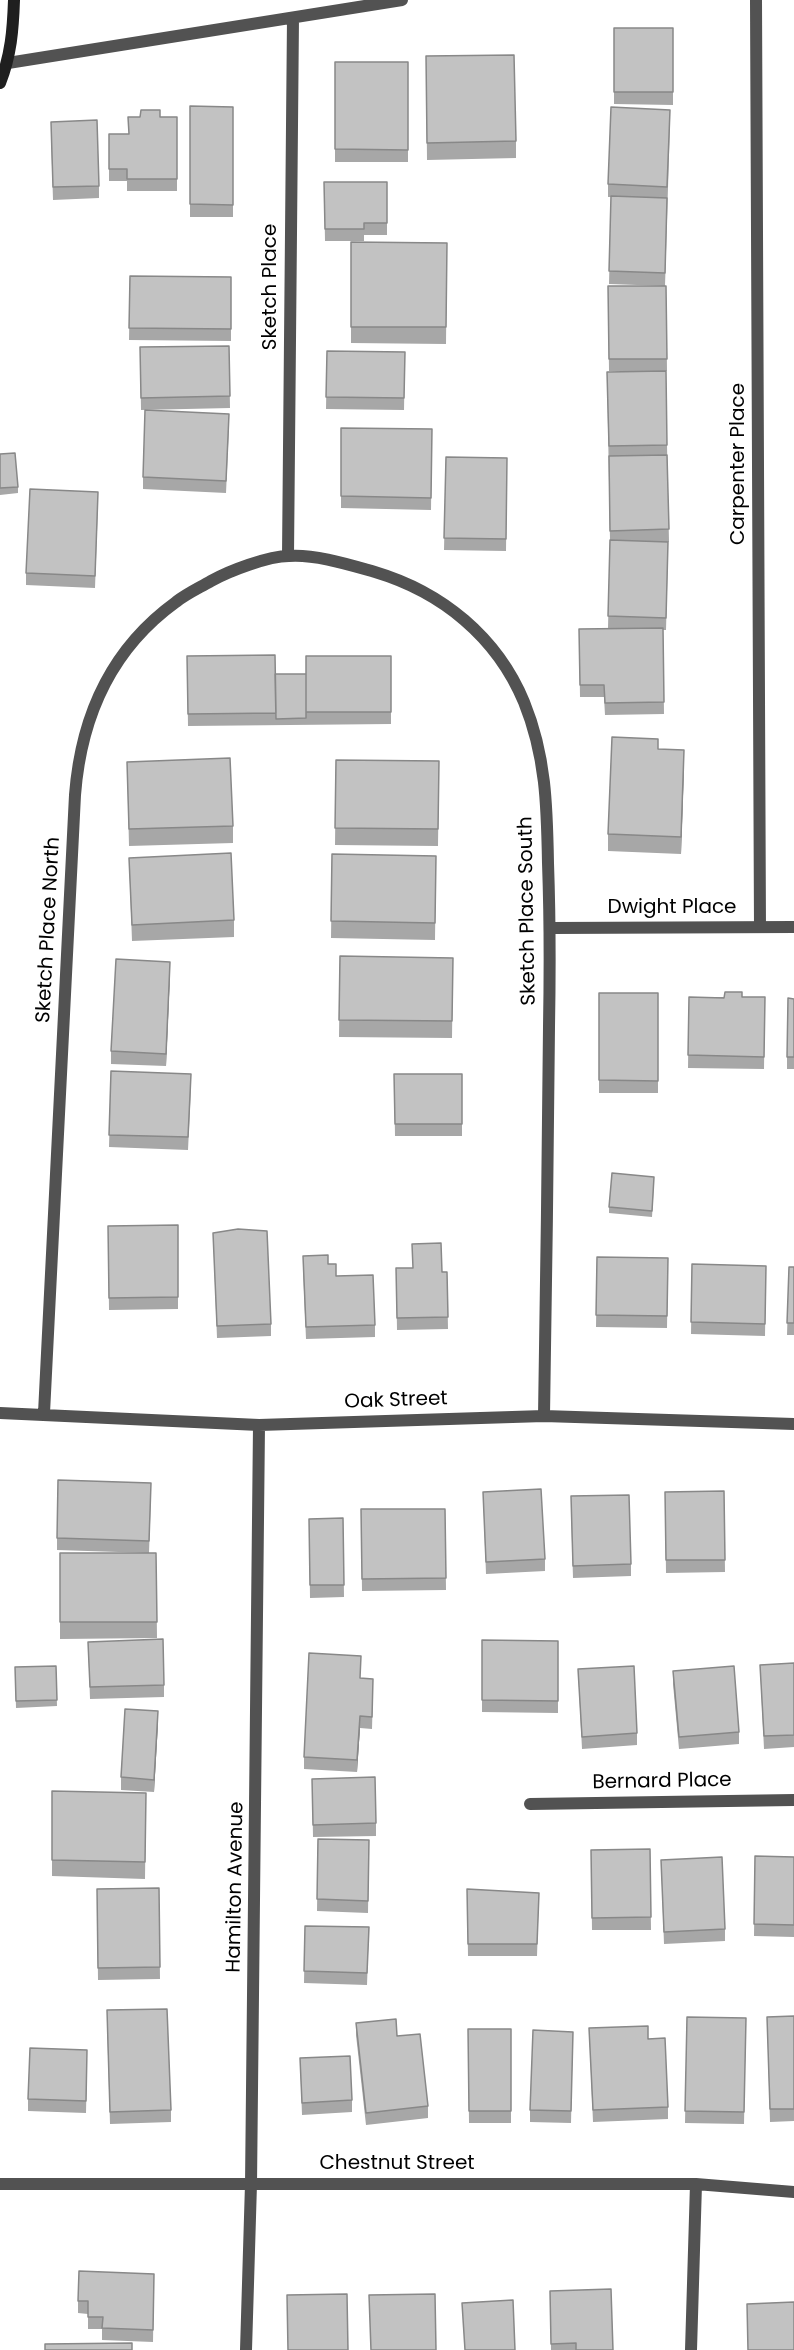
<!DOCTYPE html>
<html>
<head>
<meta charset="utf-8">
<style>
  body { margin:0 }
  canvas { display:block; background:#fff }
</style>
</head>
<body>
<canvas width="794" height="2350"></canvas>
<script>
const ctx = document.querySelector('canvas').getContext('2d');
ctx.lineJoin = 'round';
function trace(path, color, width, dash) { ctx.strokeStyle = color; ctx.lineWidth = width; ctx.lineCap = dash ? 'butt' : 'round'; ctx.setLineDash(dash || []); ctx.stroke(path); }
function fill(path, color) { ctx.fillStyle = color; ctx.fill(path, 'evenodd'); }
function label(font, color, halo, rows, align = 'center') {
  ctx.font = font + ' Poppins,sans-serif'; ctx.lineWidth = 4.5; ctx.setLineDash([]); ctx.textBaseline = 'middle'; ctx.strokeStyle = halo; ctx.fillStyle = color; for (const [text, x, y, turn = 0] of rows) {
    ctx.save(); ctx.translate(x, y); ctx.rotate((+turn || 0) * Math.PI / 180); ctx.textAlign = isNaN(turn) ? turn : align; if (halo) ctx.strokeText(text, 0, 0); ctx.fillText(text, 0, 0); ctx.restore();
  }
}
trace(new Path2D(`
  M756 0 760 927
  M8 63 402 0
  M288 555 293 18
  M551 928 794 927
  M0 1413 259 1425 544 1416 794 1424
  M44 1413 75 795C81 717 111 649 176 602 186 594 199 588 211 581 229 571 268 556 289 556 315 554 350 565 375 572 442 592 497 637 524 702 546 756 547 806 548 863 550 918 550 972 549 1027 548 1157 546 1286 544 1416
  M530 1804 794 1800
  M0 2184H696L794 2192
  M246 2350 251 2184 259 1425
  M691 2350 696 2184`), '#525252', 12);
trace(new Path2D(`
  M0 83C11 55 13 30 14 0`), '#1f1f1f', 12);
fill(new Path2D(`
  M614 28H673V105L614 104Z
  M426 56 516 141V158L427 160Z
  M335 62H408V162H335Z
  M190 106 233 107V217H190Z
  M160 117H177V191H127V181H109V134H129Z
  M670 122 665 286 609 284 611 197H608V184Z
  M51 134 99 186V198L53 200Z
  M324 182H387V235H364V241H325Z
  M351 242 447 243 446 344 351 343Z
  M130 276 231 277V341L129 340Z
  M608 286H666L667 371H609Z
  M229 346 230 408 141 410 140 347Z
  M327 351 405 352 404 410 326 409Z
  M607 372 667 445 669 542H668V554L666 630H663L664 714 605 715 604 697H580L579 629H620L608 628 610 540Z
  M229 426 226 493 143 489V477Z
  M341 428 432 429 431 510 341 508Z
  M0 454 18 487V493L0 495Z
  M446 457 507 458 506 551 444 550Z
  M98 504 95 588 26 585V573Z
  M187 656 275 674 306 718V656H391V724L188 726Z
  M658 749 684 767 681 854 608 851V834Z
  M336 760 439 761 438 846 335 845Z
  M127 762 233 826V843L129 846Z
  M332 854 436 856 435 940 331 938Z
  M129 858 234 920V937L132 941Z
  M340 956 453 958 452 1038 339 1037Z
  M170 974 166 1066 111 1064V1051Z
  M599 993H658V1093H599Z
  M689 997H765L764 1069 688 1068Z
  M794 999V1069H787V1057Z
  M111 1071 191 1087 188 1150 109 1147Z
  M394 1074H462V1136H395Z
  M654 1183 652 1217 609 1213V1207Z
  M178 1225V1309L109 1310 108 1226Z
  M213 1233 271 1324V1336L217 1338Z
  M597 1257 668 1258 667 1328 596 1327Z
  M692 1264 766 1266 765 1336 691 1334Z
  M789 1267H794V1335H787Z
  M303 1268 336 1276 375 1325V1337L306 1339Z
  M396 1268 447 1272 448 1329 397 1330Z
  M724 1491 725 1572 666 1573 665 1492Z
  M483 1492 545 1559V1571L486 1574Z
  M151 1495 149 1553 57 1550V1538Z
  M361 1509H445L446 1590 362 1591Z
  M571 1509 631 1564V1576L573 1578Z
  M343 1518 344 1597 310 1598 309 1519Z
  M60 1553H156L157 1638 60 1639Z
  M482 1640 558 1641V1713L482 1712Z
  M88 1642 164 1685V1697L90 1699Z
  M794 1663V1747L764 1749 760 1665Z
  M56 1666 57 1706 16 1708 15 1667Z
  M578 1669 637 1733V1745L582 1749Z
  M673 1671 739 1732V1744L679 1749 673 1684Z
  M361 1678 373 1692 372 1729 360 1728 357 1772 304 1769V1757Z
  M158 1723 154 1792 121 1790V1777Z
  M312 1779 376 1823V1836L313 1837Z
  M52 1791 146 1793 145 1879 52 1876Z
  M318 1839 369 1840 368 1913 317 1911Z
  M650 1849 651 1930H592L591 1850Z
  M755 1856 794 1857V1937L754 1936Z
  M661 1860 725 1929V1941L664 1944Z
  M159 1888 160 1979 98 1980 97 1889Z
  M467 1889 539 1893 537 1956H468Z
  M305 1926 369 1927 367 1985 304 1983Z
  M794 2016V2121L770 2122 767 2017Z
  M687 2017 746 2018 744 2124 685 2123Z
  M107 2022 171 2110V2122L110 2124Z
  M356 2023 397 2036 428 2106V2118L366 2125 356 2035Z
  M589 2028 648 2039 668 2107V2119L593 2122Z
  M468 2029H511V2123H469Z
  M573 2032 571 2123 530 2122V2110Z
  M300 2058 352 2100V2112L302 2115Z
  M87 2062 86 2113 28 2111V2099Z
  M154 2274 153 2342 102 2340V2329H88V2314L78 2313V2301Z
  M550 2291 613 2350H551Z`), '#a7a7a7');
fill(new Path2D(`
  M684 750V767L681 854V837Z
  M170 962V974L166 1066V1054Z
  M158 1711V1723L154 1792V1780Z
  M360 1716V1728L357 1772V1760Z`), '#888');
const building = new Path2D(`
  M614 28H673V92H614Z
  M514 55 516 141 427 143 426 56Z
  M335 62H408V150L335 149Z
  M190 106 233 107V205L190 204Z
  M611 107 670 110 667 187 608 184Z
  M141 110H160V117H177V179H127V169H109V134H129L128 117H140Z
  M97 120 99 186 53 187 51 122Z
  M324 182H387V223H364V229H325Z
  M611 196 667 198 665 273 609 271Z
  M351 242 447 243 446 327H351Z
  M130 276 231 277V329L129 328Z
  M608 286H666L667 359H609Z
  M229 346 230 396 141 398 140 347Z
  M327 351 405 352 404 398 326 397Z
  M666 371 667 445 609 446 607 372Z
  M145 410 229 414 226 481 143 477Z
  M341 428 432 429 431 498 341 496Z
  M15 453 18 487 0 488V454Z
  M667 455 669 529 610 531 609 456Z
  M446 457 507 458 506 539 444 538Z
  M30 489 98 492 95 576 26 573Z
  M610 540 668 542 666 618 608 616Z
  M663 628 664 702 605 703 604 685H580L579 629Z
  M275 655 276 713 188 714 187 656Z
  M306 656H391V712H306Z
  M275 674H306V718L276 719Z
  M612 737 658 739V749L684 750 681 837 608 834Z
  M230 758 233 826 129 829 127 762Z
  M336 760 439 761 438 829 335 828Z
  M231 853 234 920 132 925 129 858Z
  M332 854 436 856 435 923 331 921Z
  M340 956 453 958 452 1021 339 1020Z
  M116 959 170 962 166 1054 111 1051Z
  M725 992H742V997H765L764 1057 688 1055 689 997 724 998Z
  M599 993H658V1081L599 1080Z
  M788 998 794 999V1057H787Z
  M111 1071 191 1074 188 1137 109 1135Z
  M394 1074H462V1124H395Z
  M612 1173 654 1177 652 1211 609 1207Z
  M178 1225V1297L109 1298 108 1226Z
  M238 1229 267 1231 271 1324 217 1326 213 1233Z
  M441 1243 442 1272H447L448 1317 397 1318 396 1268H413L412 1244Z
  M328 1255V1264H336V1276L373 1275 375 1325 306 1327 303 1256Z
  M597 1257 668 1258 667 1316 596 1315Z
  M692 1264 766 1266 765 1324 691 1322Z
  M789 1267H794V1323H787Z
  M58 1480 151 1483 149 1541 57 1538Z
  M541 1489 545 1559 486 1562 483 1492Z
  M724 1491 725 1560H666L665 1492Z
  M629 1495 631 1564 573 1566 571 1496Z
  M361 1509H445L446 1578 362 1579Z
  M343 1518 344 1585H310L309 1519Z
  M60 1553H156L157 1622H60Z
  M163 1639 164 1685 90 1687 88 1642Z
  M482 1640 558 1641V1701L482 1700Z
  M309 1653 361 1656 360 1678 373 1679 372 1717 360 1716 357 1760 304 1757Z
  M794 1663V1735L764 1736 760 1665Z
  M56 1666 57 1700 16 1701 15 1667Z
  M634 1666 637 1733 582 1737 578 1669Z
  M734 1666 739 1732 679 1737 673 1671Z
  M125 1709 158 1711 154 1780 121 1777Z
  M375 1777 376 1823 313 1825 312 1779Z
  M52 1791 146 1793 145 1862 52 1860Z
  M318 1839 369 1840 368 1901 317 1899Z
  M650 1849 651 1917 592 1918 591 1850Z
  M755 1856 794 1857V1925L754 1924Z
  M722 1857 725 1929 664 1932 661 1860Z
  M159 1888 160 1967 98 1968 97 1889Z
  M467 1889 539 1893 537 1944H468Z
  M305 1926 369 1927 367 1973 304 1971Z
  M167 2009 171 2110 110 2112 107 2010Z
  M794 2016V2109H770L767 2017Z
  M687 2017 746 2018 744 2112 685 2111Z
  M396 2019 397 2036 420 2034 428 2106 366 2113 356 2023Z
  M648 2026V2039L665 2038 668 2107 593 2110 589 2028Z
  M468 2029H511V2111H469Z
  M533 2030 573 2032 571 2111 530 2110Z
  M30 2048 87 2050 86 2101 28 2099Z
  M350 2056 352 2100 302 2103 300 2058Z
  M79 2271 154 2274 153 2330 102 2328 103 2317H88V2301H78Z
  M611 2289 613 2350H576V2343L551 2344 550 2291Z
  M347 2294 348 2350H288L287 2295Z
  M435 2294 436 2350H371L369 2295Z
  M513 2300 515 2350H465L462 2303Z
  M794 2302V2350H748L747 2304Z
  M132 2343V2350H45V2344Z`);
fill(building, '#c2c2c2');
trace(building, '#888', 1.5);
label('20px', '#000', '#fff', [
  ["Sketch Place",271,287,-90],
  ["Carpenter Place",739,464,-90],
  ["Dwight Place",672,908],
  ["Sketch Place South",528,911,-91],
  ["Sketch Place North",49,930,-87],
  ["Oak Street",396,1401,-2],
  ["Bernard Place",662,1782,-1],
  ["Hamilton Avenue",236,1887,-89],
  ["Chestnut Street",397,2164]
]);
</script>
</body>
</html>
